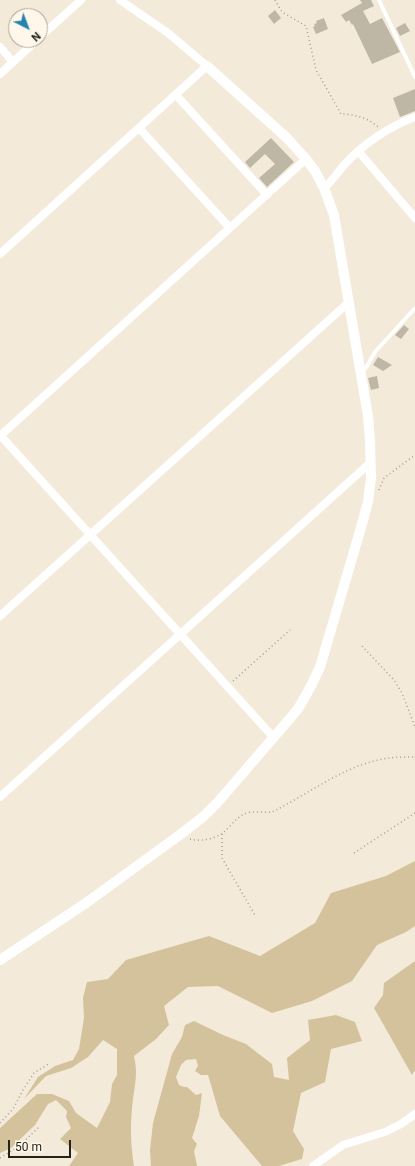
<!DOCTYPE html>
<html>
<head>
<meta charset="utf-8">
<style>
  body { margin:0 }
  #map { position:relative; width:415px; height:1166px; overflow:hidden; background:#f3ead9; font-family:Roboto,sans-serif }
  canvas { display:block }
  .north { position:absolute; left:8px; top:8px; width:40px; height:40px; box-sizing:border-box; background:#fff8ea; border:1px solid #a8a297; border-radius:50%; rotate:138deg; font-size:11px; font-weight:700; line-height:16px; text-align:center; color:#25211b }
  .north::after { content:''; display:block; margin:auto; width:14px; height:18px; background:#2683af; clip-path:polygon(50% 0,100% 100%,50% 72%,0 100%) }
  .scale { position:absolute; left:8px; top:1140px; width:63px; height:18px; box-sizing:border-box; border:2px solid #25211b; border-top:0; padding-left:5px; font-size:12px; line-height:14px; white-space:nowrap; color:#25211b; -webkit-text-stroke:3px #fff8ea; paint-order:stroke }
</style>
</head>
<body>
<div id="map">
<canvas width="415" height="1166"></canvas>
<div class="north">N</div>
<div class="scale">50 m</div>
</div>
<script>
const ctx = document.querySelector('canvas').getContext('2d');
ctx.lineJoin = 'round';
function fill(path, color) { ctx.fillStyle = color; ctx.fill(path, 'evenodd'); }
function trace(path, color, width, dash) { ctx.strokeStyle = color; ctx.lineWidth = width; ctx.lineCap = dash ? 'butt' : 'round'; ctx.setLineDash(dash || []); ctx.stroke(path); }
fill(new Path2D(`
  M415 861V926L406 932 377 945 352 981 312 1001 272 1013 218 986 188 987 164 1006 169 1025 156 1039 134 1056C139 1076 133 1090 132 1109 130 1128 131 1147 134 1166H69L78 1153 60 1139 71 1128 66 1117 67 1111 56 1100 48 1104 35 1125 11 1148 0 1153V1128L37 1094H52L69 1101 76 1113 97 1128 110 1102 112 1084 117 1075V1049L103 1040 88 1057 71 1068 46 1076 24 1099 38 1077 55 1066 73 1060 79 1049 84 1018 83 998 87 982 108 979 126 960 209 936 260 956 315 923 331 893 386 876Z
  M415 961V1070L412 1075 374 1008 383 995 384 983Z
  M336 1015 355 1022 362 1041 331 1049 325 1082 301 1093 293 1131 304 1149 302 1159 279 1166H262L220 1116 208 1075H201L195 1071 198 1066 196 1059 186 1060 181 1065 176 1077 179 1085 184 1087H187L196 1095 202 1093 199 1116 192 1138 197 1144 194 1151 197 1166H151L150 1150 153 1123 172 1054 182 1037 185 1025 194 1021 223 1035 246 1044 272 1064 274 1077 289 1080 287 1058 310 1040 308 1020Z`), '#d4c29d');
fill(new Path2D(`
  M360 0H371L374 6 363 11 370 24 382 18 400 52 372 64 353 24 352 25 349 20 346 22 341 15 362 3Z
  M275 10 281 18 274 24 268 16Z
  M324 18 328 29 316 34 313 27 315 26 314 24 317 23 316 21Z
  M405 23 410 31 400 36 396 28Z
  M415 89V111L400 117 393 98Z
  M271 138 294 162 267 187 259 178 275 164 265 154 250 168 245 162Z
  M404 325 409 329 401 339 395 335Z
  M378 357 392 365 383 371 373 365Z
  M377 376 379 388 371 390 368 378Z`), '#bfb7a6');
trace(new Path2D(`
  M275 0 282 12 306 26 316 70 341 114C353 114 369 118 378 127
  M379 490 384 478 415 455
  M362 646 394 680 402 693 415 727
  M233 681 290 630
  M222 834V858L256 917
  M190 839C200 842 214 839 223 833 230 827 236 818 244 814 252 810 263 813 272 812 307 795 339 769 378 760 390 757 402 757 415 757
  M354 853 415 813
  M0 1123 13 1109 23 1090 34 1073 50 1063
  M0 1158 18 1147 39 1127`), '#a7a093', 1.5, [1, 3]);
trace(new Path2D(`
  M379 0 415 77
  M362 373 367 366 375 352 415 308`), '#fff', 4);
trace(new Path2D(`
  M40 37 81 0
  M0 47 13 62
  M0 74 37 40
  M176 95 267 195
  M139 128 230 228
  M359 152 415 218
  M324 188C332 181 338 172 345 164 363 144 390 126 415 117
  M0 254 207 66 168 33 120 0
  M0 435 274 738
  M0 436 306 159
  M0 616 349 302
  M0 797 371 462
  M313 1166 343 1145 385 1132 401 1124 415 1114`), '#fff', 8);
trace(new Path2D(`
  M0 960 86 903 181 834 204 816 218 802 298 709 311 686 320 667 360 531 368 502 371 478 370 440 368 416 334 215 324 188 315 171 306 159 287 138 207 66`), '#fff', 10);
</script>
</body>
</html>
